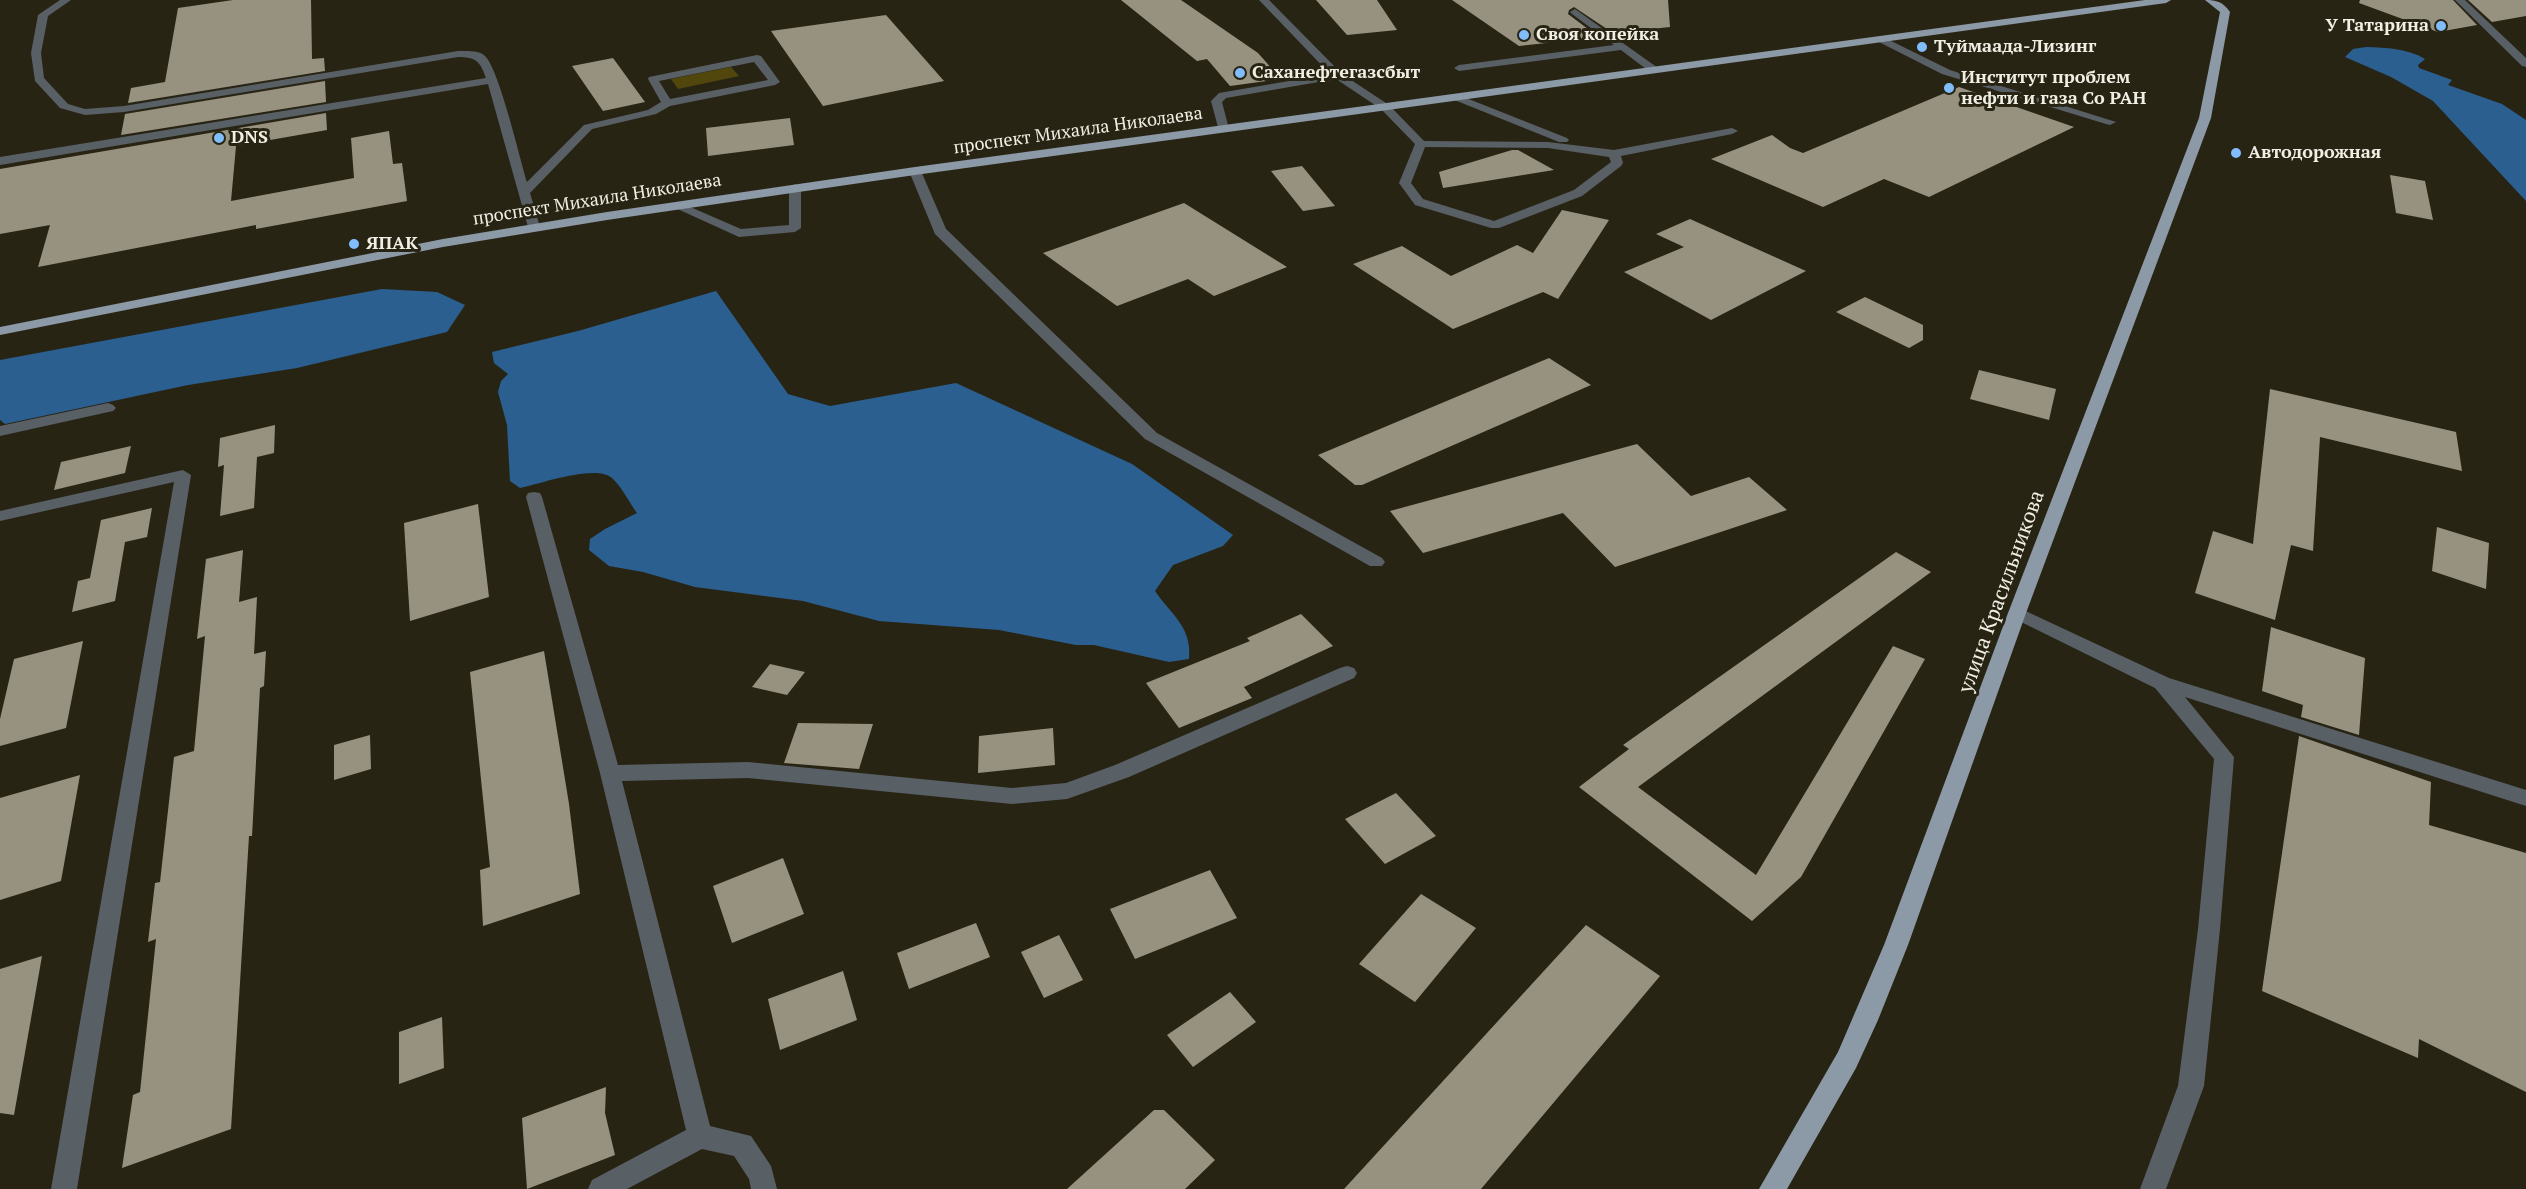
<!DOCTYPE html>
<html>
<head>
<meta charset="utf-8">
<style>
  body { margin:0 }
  canvas { display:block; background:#282414 }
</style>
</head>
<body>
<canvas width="2526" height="1189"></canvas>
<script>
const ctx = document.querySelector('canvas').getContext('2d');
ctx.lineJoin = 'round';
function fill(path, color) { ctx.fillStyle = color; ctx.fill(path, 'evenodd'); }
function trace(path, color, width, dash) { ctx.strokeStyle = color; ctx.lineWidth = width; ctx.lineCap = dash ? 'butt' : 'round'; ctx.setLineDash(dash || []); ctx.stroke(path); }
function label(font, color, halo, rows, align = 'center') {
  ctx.font = font + ' "PT Serif",serif'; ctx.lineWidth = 6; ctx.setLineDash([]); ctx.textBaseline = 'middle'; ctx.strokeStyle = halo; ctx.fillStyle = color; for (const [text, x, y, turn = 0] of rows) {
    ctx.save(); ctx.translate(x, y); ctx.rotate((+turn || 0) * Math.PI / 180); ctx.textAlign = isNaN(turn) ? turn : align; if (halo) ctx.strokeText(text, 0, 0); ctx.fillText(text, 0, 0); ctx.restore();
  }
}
fill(new Path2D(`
  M731 67 739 76 678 89 671 79Z`), '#51460c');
fill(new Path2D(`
  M2366 47C2386 48 2407 48 2425 59L2418 65 2419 68 2452 80 2448 85 2502 104 2526 120V201L2433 101 2391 77 2345 57 2353 49Z
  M382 289 437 292 465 305 447 332 297 368 188 385 5 424 0 420V360Z
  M716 291 788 394 830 406 956 383 1132 464 1233 535 1223 546 1173 565 1155 591C1171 615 1192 626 1189 659L1169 662 1094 645H1076L999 630 879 621 803 601 695 587 643 572 609 566 589 550 590 539 605 529 637 513C629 502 622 487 612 478 596 464 540 484 520 488L510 481 507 425 498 392 501 381 508 374 494 363 492 352 578 331Z`), '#2b5f90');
fill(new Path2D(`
  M233 0H311L312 59 324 58 325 71 128 103 131 88 165 82 178 8Z
  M1121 0H1181L1258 53 1281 79 1230 86 1207 59 1197 61Z
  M1316 0H1377L1397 30 1347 35Z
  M1452 0H1668L1670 27 1613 33 1574 7 1569 10 1568 14 1596 35 1588 36 1591 38 1519 46Z
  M2360 0H2453L2477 25 2438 32 2359 3Z
  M2468 0H2526V16L2492 22Z
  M886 15 944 81 823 106 771 31Z
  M613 58 645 102 603 111 572 66Z
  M325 81 326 102 121 135 125 114Z
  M1959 87 2074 127 1929 197 1884 179 1823 207 1711 159 1772 135 1790 148 1803 153Z
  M326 113 327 130 236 146 231 201 354 178 351 138 389 131 393 164 402 163 407 201 256 229V225L38 267 50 225 0 234V169Z
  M790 118 794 145 708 156 706 128Z
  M1512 150H1518L1554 170 1443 188 1439 172Z
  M1302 166 1335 206 1303 211 1271 171Z
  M2390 175 2425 181 2433 220 2396 213Z
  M1184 203 1287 267 1214 296 1188 279 1117 306 1043 253Z
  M1562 210 1609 220 1558 299 1543 292 1453 329 1353 264 1402 246 1451 276 1517 245 1533 253Z
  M1690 219 1806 271 1711 320 1624 272 1684 247 1656 234Z
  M1865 297 1923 325V340L1909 348 1836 312Z
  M1549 358 1591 385 1362 485H1355L1318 455Z
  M1979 370 2056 389 2049 420 1970 399Z
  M2270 389 2456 432 2462 471 2320 437 2313 551 2291 545 2275 620 2195 593 2213 531 2253 544Z
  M275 425 274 453 257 457 254 508 220 516 224 465 218 467 220 438Z
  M1637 444 1691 496 1749 477 1787 510 1615 567 1563 513 1423 553 1390 511Z
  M131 446 125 473 54 490 61 462Z
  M478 504 489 597 410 621 404 523Z
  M152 508 147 537 125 542 115 601 72 612 78 581 90 578 101 520Z
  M2437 527 2489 543 2486 589 2432 571Z
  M243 550 239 602 257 597 254 654 266 651 264 686 260 688 252 836H249L231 1129 122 1168 133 1095 140 1092 156 939 148 942 155 883 160 882 174 757 194 751 205 636 197 639 206 559Z
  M1896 552 1931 572 1638 787 1756 875 1893 646 1925 659 1801 877 1752 921 1579 787 1629 749 1623 745Z
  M1301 614 1333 646 1244 687 1252 698 1179 728 1146 683 1250 641 1247 638Z
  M2271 627 2365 658 2359 735 2301 717 2303 705 2262 691Z
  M83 641 66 728 0 746V719L14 659Z
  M544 651 569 804 580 894 483 926 480 870 490 867 470 672Z
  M770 664 805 672 787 695 752 687Z
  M798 723 873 724 859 769 784 763Z
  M1053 728 1055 765 978 773 979 736Z
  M370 735 371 769 334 780V745Z
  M2299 736 2431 782 2429 825 2526 853V1092L2419 1039 2418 1058 2262 991Z
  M80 775 61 881 0 900V798Z
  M1396 793 1436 836 1385 864 1345 819Z
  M783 858 804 914 732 943 713 886Z
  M1210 870 1237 918 1135 959 1110 909Z
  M1421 894 1476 928 1415 1002 1359 964Z
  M976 923 990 957 909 989 897 953Z
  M1586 925 1660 976 1481 1189H1344Z
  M1059 935 1083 980 1044 998 1021 952Z
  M42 956 14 1115 0 1113V969Z
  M843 971 857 1020 780 1050 768 999Z
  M1230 992 1256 1022 1193 1067 1167 1035Z
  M442 1017 444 1068 399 1084V1032Z
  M606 1087 605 1113 615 1155 527 1189 522 1118Z
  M1154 1110H1164L1215 1160 1185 1189H1067Z`), '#97927f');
fill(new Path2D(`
  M60 0H71L48 16 41 53 44 78 68 104 85 109 124 106 458 51C467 51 479 50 485 56 499 69 520 159 527 182L584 125 648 110 661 102 648 79 649 77 757 55 761 56 780 82 775 85 670 106 656 114 592 129 530 193 540 227 534 231 528 227 488 84 0 165V157L486 78C480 61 476 57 458 57L124 112 85 115 60 108 35 81 31 53 38 15ZM754 62 768 80 670 99 659 81Z
  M1259 0H1269L1342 74 1389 105 1424 141 1548 142 1614 150 1732 128 1738 131 1732 134 1621 156 1623 163 1621 166 1582 196 1499 228H1491L1415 205 1399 183 1415 144 1381 109 1336 79 1226 98 1222 102 1229 129 1223 132 1219 131 1211 101 1219 93 1330 74ZM1425 147 1548 148 1609 157 1611 162 1574 190 1494 221 1423 199 1411 183Z
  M2455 0H2465L2526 58V67L2522 66Z
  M1575 9 1658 68V72H1650L1621 50 1459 71 1454 68 1459 65 1614 45 1572 14 1570 12Z
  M1881 36 1950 70 2116 122 2110 125 2106 124 1942 74 1877 41 1876 39Z
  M1456 94 1567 138 1569 140 1567 142H1559L1452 99V95Z
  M915 167 921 171 946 229 1157 433 1382 558 1385 562 1382 566H1370L1145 439 935 234 909 171Z
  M795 184 801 188V228L795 232 739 237 671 206 677 202 681 203 741 229 789 225V188Z
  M108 403 113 405 116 408 113 411 0 436V426Z
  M183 470 191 475 77 1189H51L174 482 0 521V511Z
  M534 492 540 493 542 497 618 765 748 762 1012 788 1066 783 1115 765 1340 668 1347 666 1354 668 1357 673 1354 678 1129 777 1067 799 1012 804 748 778 622 781 710 1126 751 1136 771 1166 777 1189H751L749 1179 734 1156 702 1149 627 1189H588L592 1180 686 1130 600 773 526 497 528 493Z
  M2017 607 2169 678 2526 790V806L2185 697 2234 757 2220 929 2204 1086 2166 1189H2140L2178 1086 2198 929 2214 759 2155 688 2011 617 2008 613 2011 609Z`), '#585f65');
fill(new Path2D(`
  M2145 0H2171L2166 3 915 175 607 220 443 247 0 335V327L443 239 607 212 915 167Z
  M2205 0C2217 0 2223 2 2230 12L2211 118 2026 613 1908 945 1878 1020 1856 1068 1787 1189H1759L1838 1052 1884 945 2008 613 2199 118 2220 12Z`), '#8c99a6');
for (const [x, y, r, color] of [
  [2441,26,6,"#80bdfa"],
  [1524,35,6,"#80bdfa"],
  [1922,47,6,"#80bdfa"],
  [1240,73,6,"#80bdfa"],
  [1949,88,6,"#80bdfa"],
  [219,138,6,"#80bdfa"],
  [2236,153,6,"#80bdfa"],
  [354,244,6,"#80bdfa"]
]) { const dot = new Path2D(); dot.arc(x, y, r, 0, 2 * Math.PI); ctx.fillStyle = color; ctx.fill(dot); trace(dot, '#282414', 2); }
label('bold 18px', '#f1efe4', '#282414', [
  ["У Татарина",2429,26,"right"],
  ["Своя копейка",1536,35],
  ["Туймаада-Лизинг",1934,47],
  ["Саханефтегазсбыт",1252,73],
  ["Институт проблем",1961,78],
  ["нефти и газа Со РАН",1961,99],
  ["DNS",231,138],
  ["Автодорожная",2248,153],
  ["ЯПАК",366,244]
], 'left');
label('18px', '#f1efe4', '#282414', [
  ["проспект Михаила Николаева",1078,131,-8],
  ["проспект Михаила Николаева",597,200,-9]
]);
label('21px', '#f1efe4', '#282414', [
  ["улица Красильникова",2002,592,-70]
]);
</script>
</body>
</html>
